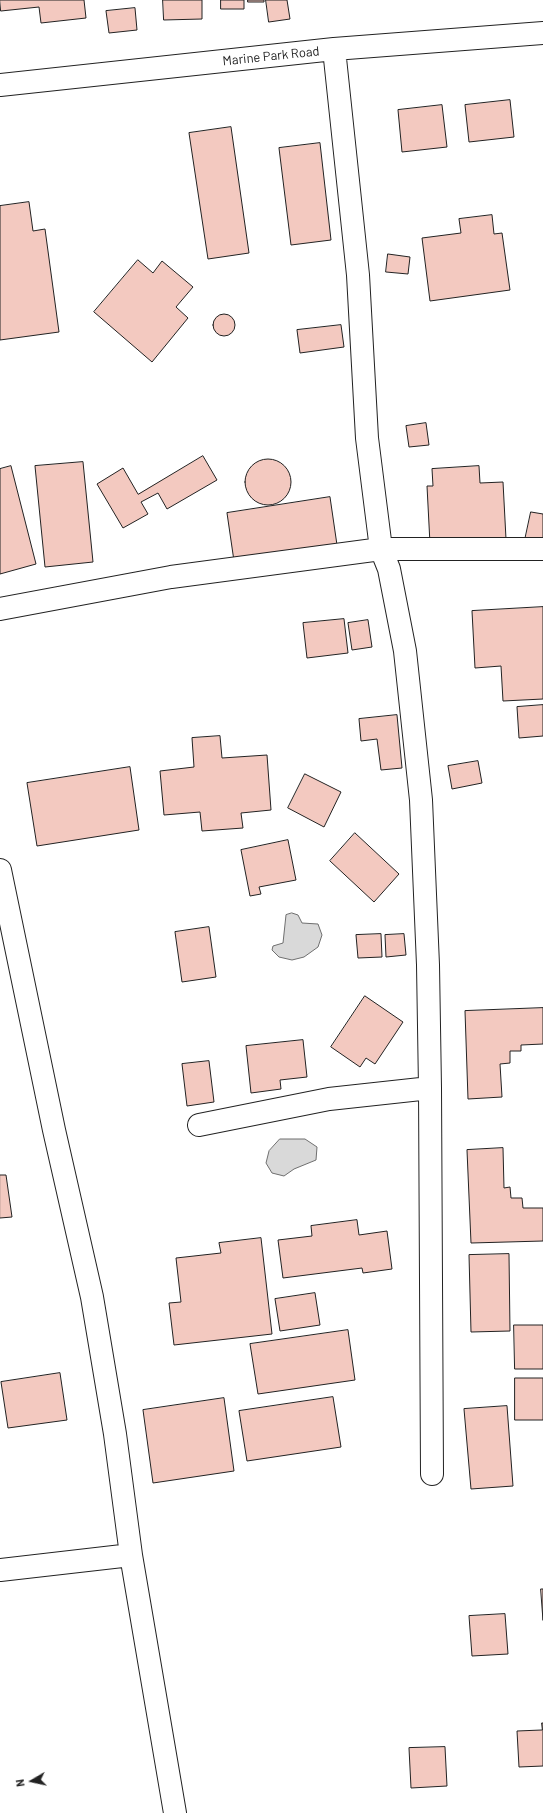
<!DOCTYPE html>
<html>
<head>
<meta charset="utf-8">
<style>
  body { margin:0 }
  #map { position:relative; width:543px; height:1813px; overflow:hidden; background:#fff; font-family:Barlow,sans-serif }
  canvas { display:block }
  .north { position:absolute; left:12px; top:1761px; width:40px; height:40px; -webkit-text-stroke:3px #fff; paint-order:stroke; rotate:261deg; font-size:11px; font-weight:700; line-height:16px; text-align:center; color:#222 }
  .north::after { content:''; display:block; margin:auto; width:14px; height:18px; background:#222; clip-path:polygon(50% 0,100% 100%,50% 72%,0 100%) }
</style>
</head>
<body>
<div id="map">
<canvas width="543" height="1813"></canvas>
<div class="north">N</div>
</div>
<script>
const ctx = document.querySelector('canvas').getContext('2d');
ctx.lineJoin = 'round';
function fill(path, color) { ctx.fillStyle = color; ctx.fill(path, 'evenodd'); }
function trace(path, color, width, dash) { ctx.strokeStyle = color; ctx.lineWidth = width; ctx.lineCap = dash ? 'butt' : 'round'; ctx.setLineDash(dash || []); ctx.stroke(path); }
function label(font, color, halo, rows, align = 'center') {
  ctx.font = font + ' Barlow,sans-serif'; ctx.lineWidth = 3; ctx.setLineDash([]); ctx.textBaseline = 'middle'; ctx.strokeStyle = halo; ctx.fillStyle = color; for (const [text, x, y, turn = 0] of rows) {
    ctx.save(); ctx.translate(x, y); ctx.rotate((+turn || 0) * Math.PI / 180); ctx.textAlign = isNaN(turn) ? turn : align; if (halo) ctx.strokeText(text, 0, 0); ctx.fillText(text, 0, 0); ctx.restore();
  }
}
const water = new Path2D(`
  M292 913 298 915 302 923 318 924 322 935 318 947 304 957 292 960 279 957 272 950 273 946 283 943 286 915Z
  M280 1139H305L317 1147 316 1160 294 1169 284 1176 272 1173 266 1163 269 1151Z`);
fill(water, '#d9d9d9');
trace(water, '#6f6f6f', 1);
const building = new Path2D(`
  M0 0H84L86 18 41 23 39 7 1 11Z
  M163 0H202V19L164 20Z
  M221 0H244V9H221Z
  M248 0H264V2H248Z
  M266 0H287L290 19 269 22Z
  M135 8 137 30 109 33 106 11Z
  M510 100 514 137 469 142 465 105Z
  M442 105 447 147 402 152 398 110Z
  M231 127 249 253 208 259 189 133Z
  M320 143 331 240 291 245 279 148Z
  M29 202 33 231 45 229 59 332 0 340V206Z
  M492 215 494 234 502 233 510 290 430 301 422 238 461 233 459 219Z
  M388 254 410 257 408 274 386 272Z
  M138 260 153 273 162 261 193 287 176 307 188 318 152 362 94 312Z
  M213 325a11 11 0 1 1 22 0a11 11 0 1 1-22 0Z
  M341 325 344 347 300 353 297 330Z
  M426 423 429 445 409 447 406 426Z
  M203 456 217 480 167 509 158 493 141 502 148 514 123 528 97 484 123 468 138 494Z
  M245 482a23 23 0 1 1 46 0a23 23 0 1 1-46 0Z
  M83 462 93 562 45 567 35 466Z
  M11 466 36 564 0 574V469Z
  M479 466 480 483 503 482 506 539 430 544 427 486H433L432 469Z
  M330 497 337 545 235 568 227 513Z
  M531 512 543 514V544L525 540Z
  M543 607V699L503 701 501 666 475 668 472 611Z
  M344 619 348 653 307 658 303 623Z
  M368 620 372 647 352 650 348 623Z
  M543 705V736L519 738 517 707Z
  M397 715 402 768 381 770 377 739 361 741 359 719Z
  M220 736 222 758 267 755 271 810 241 813 243 828 202 831 200 812 164 815 160 771 194 767 192 738Z
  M478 761 482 783 452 789 448 766Z
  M130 767 139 830 37 846 27 783Z
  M305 774 341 792 324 827 288 808Z
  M355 833 399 874 374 902 330 861Z
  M288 840 296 880 259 887 261 894 250 896 241 850Z
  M209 927 216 977 182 982 175 932Z
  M381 934 382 957 358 958 356 935Z
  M404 934 406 955 386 957 385 935Z
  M365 996 403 1022 375 1064 366 1058 360 1067 331 1047Z
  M543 1008V1044L521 1045V1051H510V1063L500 1064 502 1097 468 1099 465 1011Z
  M303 1040 307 1077 280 1080 281 1089 251 1093 246 1046Z
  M209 1061 214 1102 187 1106 182 1064Z
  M503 1148 504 1188 510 1187 511 1198H522L523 1208H543V1241L471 1243 467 1150Z
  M0 1175H6L12 1217 0 1218Z
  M357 1220 359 1235 387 1231 392 1269 363 1273 362 1268 283 1278 278 1240 312 1236 311 1226Z
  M261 1238 272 1334 174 1345 169 1303 181 1302 176 1258 221 1253 219 1243Z
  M509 1254 510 1331 471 1332 469 1255Z
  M315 1293 320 1325 280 1331 275 1299Z
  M514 1325H543V1369H515Z
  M348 1330 355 1380 258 1394 250 1344Z
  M60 1373 67 1420 8 1428 1 1382Z
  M515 1378H543V1420H515Z
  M333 1397 341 1447 247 1461 239 1411Z
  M224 1398 234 1471 153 1483 143 1410Z
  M507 1406 513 1486 471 1489 464 1409Z
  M541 1589H543V1620Z
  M505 1614 508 1654 472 1656 469 1616Z
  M542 1723H543V1766L519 1767 517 1731 542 1730Z
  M445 1747 447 1786 411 1788 409 1748Z`);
fill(building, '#f3c9c0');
trace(building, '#222', 1);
const minor = new Path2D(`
  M334 49 358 275 367 438 381 549 389 569 405 651 421 800 428 965 430 1088 432 1474
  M0 85 334 49 543 33
  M0 609 171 577 381 549H543
  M0 870 54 1130 92 1297 115 1434 131 1555 0 1570
  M199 1125 329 1099 430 1088
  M131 1555 175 1813`);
trace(minor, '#222', 24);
trace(minor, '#fff', 22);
label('13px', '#222', '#fff', [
  ["Marine Park Road",271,56,-6]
]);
</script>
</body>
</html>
